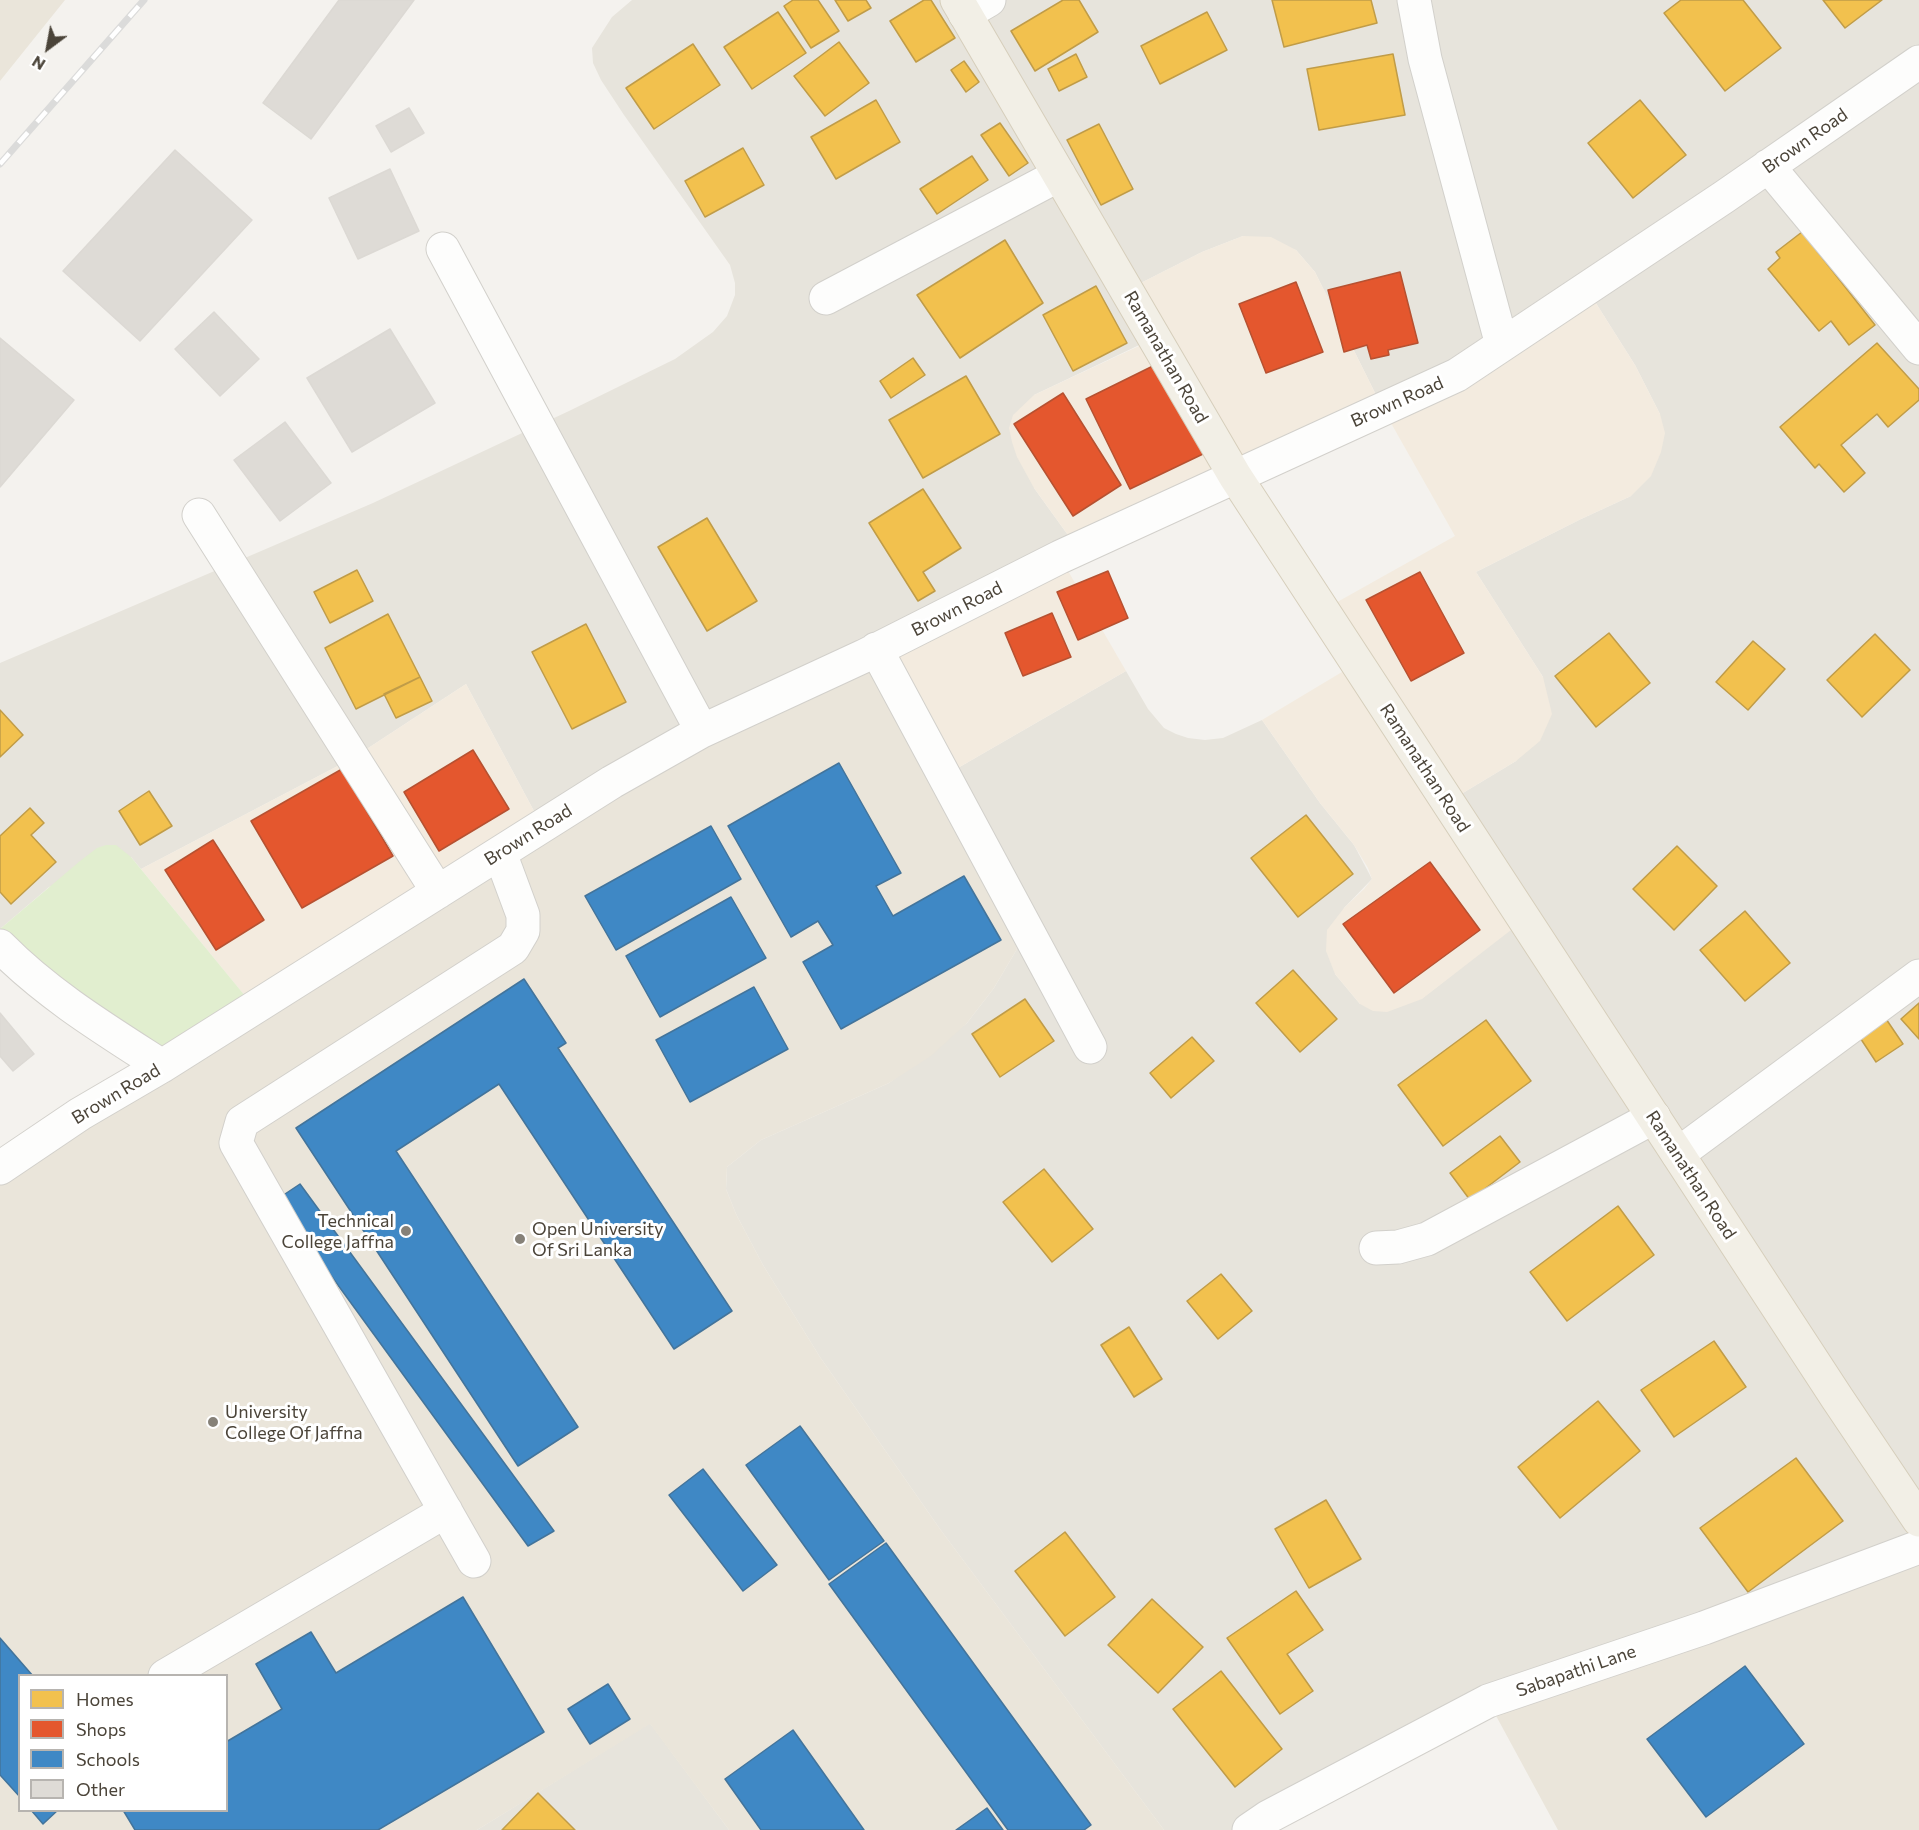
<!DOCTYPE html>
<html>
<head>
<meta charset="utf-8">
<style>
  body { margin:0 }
  #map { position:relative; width:1919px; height:1830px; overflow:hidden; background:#f4f2ee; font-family:Commissioner,sans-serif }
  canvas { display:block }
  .legend { position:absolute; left:18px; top:1674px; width:210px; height:138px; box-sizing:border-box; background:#fff; border:2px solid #b7b4b0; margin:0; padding:8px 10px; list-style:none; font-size:18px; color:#4b4439 }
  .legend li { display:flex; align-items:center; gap:12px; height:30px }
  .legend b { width:30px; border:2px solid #b7b4b0 }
  .north { position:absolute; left:18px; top:18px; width:60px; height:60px; -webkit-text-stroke:4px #fff; paint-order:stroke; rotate:212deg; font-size:16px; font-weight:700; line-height:24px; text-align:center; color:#4b4439 }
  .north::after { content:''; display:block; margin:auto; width:21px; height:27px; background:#4b4439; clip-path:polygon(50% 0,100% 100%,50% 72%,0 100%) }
</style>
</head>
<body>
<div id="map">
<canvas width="1919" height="1830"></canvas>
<ul class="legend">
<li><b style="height:16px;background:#f2c14e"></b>Homes</li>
<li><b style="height:16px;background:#e4572e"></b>Shops</li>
<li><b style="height:16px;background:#3f88c5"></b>Schools</li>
<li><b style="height:16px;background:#dedbd6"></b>Other</li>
</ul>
<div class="north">N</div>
</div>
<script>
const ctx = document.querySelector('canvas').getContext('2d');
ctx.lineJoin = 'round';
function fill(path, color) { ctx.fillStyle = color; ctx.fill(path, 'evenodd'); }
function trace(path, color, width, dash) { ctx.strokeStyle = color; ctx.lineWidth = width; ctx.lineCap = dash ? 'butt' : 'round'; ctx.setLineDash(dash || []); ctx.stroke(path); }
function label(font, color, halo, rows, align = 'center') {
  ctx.font = font + ' Commissioner,sans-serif'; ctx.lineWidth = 6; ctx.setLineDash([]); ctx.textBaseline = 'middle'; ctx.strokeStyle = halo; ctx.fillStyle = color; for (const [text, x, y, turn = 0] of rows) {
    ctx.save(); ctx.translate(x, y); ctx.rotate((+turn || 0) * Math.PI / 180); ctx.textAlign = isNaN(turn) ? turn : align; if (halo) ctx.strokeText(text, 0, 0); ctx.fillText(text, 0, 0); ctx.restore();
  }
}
fill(new Path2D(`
  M632 0H1919V1547L1488 1701 1273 1830H1164L940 1529 820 1357 763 1265 736 1214 726 1189 727 1167 761 1140 889 1083 967 1023 994 988 1017 949 937 780 1126 671 1148 709 1164 728 1176 734 1188 738 1205 740 1223 738 1262 720 1320 803 1354 845 1372 879 1344 908 1335 974 1360 1004 1421 999 1454 973 1448 802 1516 761 1543 677 1476 572 1579 520 1631 496 1660 414 1635 365 1587 289 1383 409 1315 272 1296 250 1243 236 1202 252 1127 290 1154 338 1034 395V488L1078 549 542 826 466 684 353 758 141 869 131 857 49 887 0 929V663L373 503 569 411 675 359 713 332 727 316 735 295V283L730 265 624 115 601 80 593 63 592 48 612 17Z
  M650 1723 729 1830H477Z`), '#e7e4dc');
fill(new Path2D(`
  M1243 236 1271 237 1296 250 1315 272 1383 409 1587 289 1635 365 1660 414 1665 433 1661 452 1651 476 1631 496 1579 520 1476 572 1543 677 1552 714 1540 741 1516 761 1448 802 1524 920 1422 999 1387 1012 1373 1011 1360 1004 1335 974 1326 951 1327 930 1344 908 1364 889 1372 879 1368 868 1354 845 1320 803 1262 720 1357 663 1323 610 1455 536 1383 409 1078 549 1034 488 1017 457 1012 442 1009 428 1013 415 1034 395 1154 339 1127 290 1202 252Z
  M1060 557 1126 671 937 780 876 649Z
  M466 684 542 826 255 1008 141 869 353 758Z`), '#f3ebdf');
fill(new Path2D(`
  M0 0H65L0 81Z
  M864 656 1006 908 1017 949 994 988 967 1023 931 1056 889 1083 761 1140 727 1167 726 1189 736 1214 763 1265 820 1357 940 1529 1164 1830H729L650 1724 477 1830H0V1168L612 782ZM20 1676H226V1810H20Z
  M1919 1547V1830H1558L1488 1701Z`), '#eae5da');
fill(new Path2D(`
  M106 845H116L131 857 255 1008 162 1066 0 946V929L80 861 97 848Z`), '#e1eecf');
const homes = new Path2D(`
  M793 0H818L839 31 811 48 784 6Z
  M835 0H866L871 8 848 21Z
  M924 0H931L955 38 916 62 890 21Z
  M1063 0H1079L1098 32 1035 71 1011 31Z
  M1272 0H1371L1377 23 1284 47Z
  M1681 0H1743L1781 48 1725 91 1664 13Z
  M1823 0H1882L1845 28Z
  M778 12 806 53 752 89 724 47Z
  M1207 12 1227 50 1160 84 1141 46Z
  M839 42 869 83 825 116 794 76Z
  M693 44 720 85 654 129 626 88Z
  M1076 54 1087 77 1059 91 1048 69Z
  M1393 54 1405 115 1319 130 1307 69Z
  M964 61 979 82 966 92 951 70Z
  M876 100 900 142 836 179 811 137Z
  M1640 100 1686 155 1633 198 1588 143Z
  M1000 123 1028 163 1009 176 981 135Z
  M1099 124 1133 189 1101 205 1067 140Z
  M743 148 764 185 705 217 685 181Z
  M972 156 988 180 937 214 920 189Z
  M1802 232 1875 325 1849 345 1831 321 1819 331 1768 269 1780 258 1776 252Z
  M1005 240 1043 303 960 358 917 295Z
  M1096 286 1127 343 1073 371 1043 315Z
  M1877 343 1919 389V400L1888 427 1877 414 1841 445 1865 473 1844 492 1819 464 1815 468 1780 427Z
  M913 358 925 375 891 398 880 381Z
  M966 376 1000 434 923 478 889 420Z
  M923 489 961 548 923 572 935 591 918 601 869 523Z
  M707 518 757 601 707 631 658 547Z
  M357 570 373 601 330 623 314 592Z
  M388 614 420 677 356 709 325 648Z
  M586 624 626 702 572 729 532 652Z
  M1609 633 1650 683 1596 727 1555 676Z
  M1875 634 1910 670 1862 717 1827 680Z
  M1753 641 1785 669 1748 710 1716 682Z
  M420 677 432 701 396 718 384 694Z
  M0 710 23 735 0 757Z
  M149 791 172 826 140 845 119 811Z
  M30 808 44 823 31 835 56 862 11 904 0 892V836Z
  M1306 815 1353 874 1298 917 1251 858Z
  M1677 846 1717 886 1674 930 1633 889Z
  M1745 911 1790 963 1745 1001 1700 950Z
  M1293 970 1337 1019 1300 1052 1256 1003Z
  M1025 999 1054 1041 1000 1077 972 1034Z
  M1919 1003V1039L1901 1019Z
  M1882 1013 1903 1044 1876 1062 1855 1030Z
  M1486 1020 1531 1081 1443 1146 1398 1085Z
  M1192 1037 1214 1061 1171 1098 1150 1073Z
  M1500 1136 1520 1162 1470 1200 1450 1173Z
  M1044 1169 1093 1229 1052 1262 1003 1202Z
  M1618 1206 1654 1255 1567 1321 1530 1272Z
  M1221 1274 1252 1311 1218 1339 1187 1301Z
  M1129 1327 1162 1379 1134 1397 1101 1345Z
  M1714 1341 1746 1387 1674 1437 1641 1390Z
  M1598 1401 1640 1451 1560 1518 1518 1467Z
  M1796 1458 1843 1521 1748 1592 1700 1528Z
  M1326 1500 1361 1559 1309 1588 1275 1529Z
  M1065 1532 1115 1597 1065 1636 1015 1571Z
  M1296 1591 1323 1630 1287 1654 1313 1691 1280 1714 1227 1638Z
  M1152 1599 1203 1647 1158 1693 1108 1645Z
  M1221 1671 1282 1749 1235 1787 1173 1709Z
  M538 1793 575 1830H502Z`);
fill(homes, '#f2c14e');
trace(homes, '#c09c48', 1.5);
const shops = new Path2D(`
  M1400 272 1418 343 1388 350 1389 355 1371 359 1367 345 1344 352 1328 290Z
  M1296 282 1323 352 1266 373 1239 304Z
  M1159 363 1203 454 1130 489 1086 399Z
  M1063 393 1121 485 1073 516 1014 424Z
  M1108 571 1128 618 1078 640 1057 592Z
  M1420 572 1464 653 1411 681 1366 600Z
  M1052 613 1071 657 1023 676 1005 633Z
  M473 750 509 809 439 851 404 792Z
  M342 769 393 856 302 908 251 821Z
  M213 840 264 920 216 950 165 870Z
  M1430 862 1480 930 1394 993 1343 924Z`);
fill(shops, '#e4572e');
trace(shops, '#b65131', 1.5);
const schools = new Path2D(`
  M839 763 901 873 876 886 893 916 964 876 1001 940 841 1029 803 962 833 945 818 921 791 937 728 826Z
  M711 826 741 879 616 950 585 896Z
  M731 897 766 958 660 1017 626 956Z
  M524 979 566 1043 558 1048 732 1311 674 1349 499 1084 396 1151 578 1427 518 1466 296 1128Z
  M754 987 788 1049 690 1102 656 1040Z
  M300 1184 554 1531 528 1546 276 1200Z
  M800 1426 884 1541 829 1580 746 1465Z
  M703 1469 777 1565 743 1591 669 1495Z
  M886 1543 1091 1825 1084 1830H1008L829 1584Z
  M463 1597 544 1732 378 1830H135L123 1810H226V1742L282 1709 256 1664 311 1632 336 1673Z
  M0 1638 33 1676H20V1797L0 1775Z
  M1745 1666 1804 1744 1706 1817 1647 1739Z
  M608 1684 630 1719 590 1744 568 1709Z
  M793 1730 864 1830H761L725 1779Z
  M987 1808 1003 1830H956Z
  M31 1810H58L43 1824Z`);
fill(schools, '#3f88c5');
trace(schools, '#43749b', 1.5);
const building = new Path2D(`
  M339 0H414L311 139 263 103Z
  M409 108 424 133 391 152 376 126Z
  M175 150 252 220 140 341 63 271Z
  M390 169 419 231 358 259 329 198Z
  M214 312 259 359 220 396 175 349Z
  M390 329 435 403 352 452 307 378Z
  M0 338 74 400 0 487Z
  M285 422 331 483 280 521 234 460Z
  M0 1013 34 1054 13 1071 0 1056Z`);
fill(building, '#dedbd6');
trace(building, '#dcd9d4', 1.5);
const minor = new Path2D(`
  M1414 0 1425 59 1502 345
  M965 14 989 0
  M1768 166 1919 348
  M443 249 702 731
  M826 298 1059 175
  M199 515 438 892
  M876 649 1090 1047
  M0 946C47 994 106 1030 162 1066
  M1678 1154 1919 976
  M0 1168 80 1114 162 1066 612 782 702 731 864 656 1060 557 1457 375 1724 197 1919 62
  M1376 1248 1398 1247 1427 1239 1654 1117
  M474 1561 236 1143 242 1122 513 948 523 931V915L500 853
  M165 1676 446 1511
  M1249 1830 1268 1817 1488 1701 1704 1628 1919 1547`);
const major = new Path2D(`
  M957 0 1235 476 1837 1398 1919 1520`);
trace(minor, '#d2d0cb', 35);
trace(major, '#d6cebb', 35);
trace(minor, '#fdfdfc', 33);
trace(major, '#f2efe6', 33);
const rail = new Path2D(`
  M0 164 144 0`);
trace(rail, '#dbdbda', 7);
trace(rail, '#fff', 4.5, [14]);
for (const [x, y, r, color] of [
  [406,1231,6,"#868178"],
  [520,1239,6,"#868178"],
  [213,1422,6,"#868178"]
]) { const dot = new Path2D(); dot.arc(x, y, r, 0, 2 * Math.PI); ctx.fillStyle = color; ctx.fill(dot); trace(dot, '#fff', 2); }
label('18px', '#4b4439', '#fff', [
  ["Brown Road",1805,141,-35],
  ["Ramanathan Road",1166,357,60],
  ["Brown Road",1397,402,-24],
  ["Brown Road",957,609,-27],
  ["Ramanathan Road",1425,768,57],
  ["Brown Road",528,835,-32],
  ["Brown Road",116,1094,-31],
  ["Ramanathan Road",1691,1175,57],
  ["Sabapathi Lane",1576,1671,-19]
]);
label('18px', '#4b4439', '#fff', [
  ["Technical",394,1221,"right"],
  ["College Jaffna",394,1242,"right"],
  ["Open University",532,1229],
  ["Of Sri Lanka",532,1250],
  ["University",225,1412],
  ["College Of Jaffna",225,1433]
], 'left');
</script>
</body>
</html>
